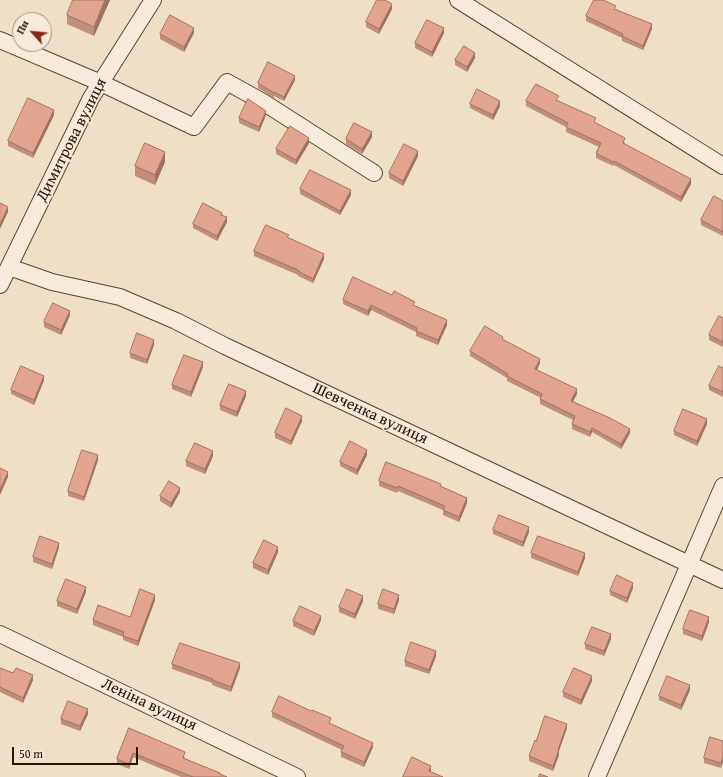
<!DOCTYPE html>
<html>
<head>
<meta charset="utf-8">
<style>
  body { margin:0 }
  #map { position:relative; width:723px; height:777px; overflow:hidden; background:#efdfc7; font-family:"Gentium Book Plus",serif }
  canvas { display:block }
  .north { position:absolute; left:12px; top:12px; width:40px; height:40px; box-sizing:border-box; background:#f5eadb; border:1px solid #a19485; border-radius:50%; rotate:297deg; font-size:11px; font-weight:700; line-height:16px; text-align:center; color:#241403 }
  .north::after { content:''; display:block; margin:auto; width:14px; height:18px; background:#8f2418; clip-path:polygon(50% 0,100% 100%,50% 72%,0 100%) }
  .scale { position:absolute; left:12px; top:747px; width:126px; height:18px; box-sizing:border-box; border:2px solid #241403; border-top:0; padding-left:5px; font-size:12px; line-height:14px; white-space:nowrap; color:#241403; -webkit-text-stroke:3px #f5eadb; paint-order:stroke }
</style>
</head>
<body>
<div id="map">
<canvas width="723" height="777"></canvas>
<div class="north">Пн</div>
<div class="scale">50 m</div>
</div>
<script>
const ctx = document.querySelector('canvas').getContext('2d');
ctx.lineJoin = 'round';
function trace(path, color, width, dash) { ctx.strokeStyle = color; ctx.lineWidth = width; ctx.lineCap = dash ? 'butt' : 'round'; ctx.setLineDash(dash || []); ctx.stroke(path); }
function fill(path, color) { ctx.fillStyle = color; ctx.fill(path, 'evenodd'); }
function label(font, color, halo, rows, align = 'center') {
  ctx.font = font + ' "Gentium Book Plus",serif'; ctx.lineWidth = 3; ctx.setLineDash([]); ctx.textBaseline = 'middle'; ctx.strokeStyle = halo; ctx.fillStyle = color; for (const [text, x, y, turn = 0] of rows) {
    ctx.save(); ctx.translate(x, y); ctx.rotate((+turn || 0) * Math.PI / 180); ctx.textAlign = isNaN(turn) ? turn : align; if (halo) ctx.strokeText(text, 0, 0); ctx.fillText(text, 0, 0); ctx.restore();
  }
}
const minor = new Path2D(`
  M458 0 723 166
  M0 40 101 83 194 127 227 82 263 102 374 173
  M9 267 52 282 120 297 176 321 225 346 723 580
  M0 285 91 98 153 0
  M0 634 297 777
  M597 777 723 486`);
trace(minor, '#574734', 18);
trace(minor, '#f5eadb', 16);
fill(new Path2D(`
  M110 0 94 36 67 24V15Z
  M392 9 379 34 366 27V22Z
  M616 9 652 29 643 50 622 41V38L586 21V16Z
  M194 33 184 52 160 39V34Z
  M444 33 432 57 415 48V43Z
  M475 58 467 72 455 65V60Z
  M295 80 284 101 274 96V98L258 88V83Z
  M559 100 558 101 595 123 625 143V144L691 184 681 202 614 165 613 166 596 158V153L599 147 566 132V127L526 106V101Z
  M470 104 500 106 493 120 470 108Z
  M54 115 33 158 8 146V141Z
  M266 115 259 132 239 123V118Z
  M372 137 362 154 346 144V139Z
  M309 143 296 165 276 154V149Z
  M418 156 403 186 389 178V173Z
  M165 162 155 185 135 176V166Z
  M300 189 351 195 340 215 300 194Z
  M723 201V236L701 225V220Z
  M222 215 227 222 217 241 193 228V224Z
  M289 238 324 259 313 283 298 276V275L254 256V251Z
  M343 300 415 306 447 325 438 345 416 336V332L371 310 368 316 343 304Z
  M70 315 61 335 44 327V322Z
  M723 318V347L709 340V335Z
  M503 340 540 363 537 370 577 394 573 401 630 433 621 449 592 432 590 437 572 429V424L573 420 540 404V399L541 398 507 381V378L470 356V351Z
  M154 345 147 364 130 358V353Z
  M203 367 191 397 172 389V385Z
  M723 368V397L709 390V386Z
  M44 380 34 405 11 394V390Z
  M246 396 237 417 220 410V405Z
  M302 421 291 445 275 438V433Z
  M707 424 697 446 674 435V431Z
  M367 455 357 475 340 466V462Z
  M213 456 205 474 186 466V461Z
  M98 460 84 501 68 496V491Z
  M379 481 441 486 467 503 459 522 443 515V510L398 491 397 493 379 486Z
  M180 492 171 508 160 501V496Z
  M493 530 529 532 523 547 493 534Z
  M59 547 52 569 33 562V557Z
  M278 552 268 575 253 568V563Z
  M531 553 585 558 578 576 531 558Z
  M633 588 627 603 610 595V591Z
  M86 592 77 614 57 606V601Z
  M155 600 138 646 123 640V637L93 625V620L130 617Z
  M399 600 394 614 378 609V604Z
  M363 601 355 619 339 612V607Z
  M321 620 314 636 293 626V621Z
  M709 622 702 641 683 634V629Z
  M611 639 604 656 585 649V644Z
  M436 656 429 674 405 666V661Z
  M172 664 240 668 231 692 212 685V683L172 669Z
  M0 668 33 680 23 703 0 692Z
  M592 681 581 705 563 697V692Z
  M690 690 681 710 659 700V696Z
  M272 712 331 723V724L373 747 364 767 341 757V752L342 750 272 717Z
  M88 714 80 731 61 724V719Z
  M129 728 185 757 184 758 227 777H181L133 757 129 769 117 764V759Z
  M567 728 559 750V755L553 771 529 761V756L536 741Z
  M723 741 721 768 704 763V758Z`), '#c28d7a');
fill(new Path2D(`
  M105 0H110L94 36V27Z
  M392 4V9L379 34V29Z
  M652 24V29L643 50V46Z
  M194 28V33L184 52V47Z
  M444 28V33L432 57V52Z
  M475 53V58L467 72V67Z
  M295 76V80L284 101V97Z
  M500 101V106L493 120V115Z
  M54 110V115L33 158V153Z
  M266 111V115L259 132V127Z
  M372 132V137L362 154V149Z
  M309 138V143L296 165V160Z
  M418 151V156L403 186V181Z
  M165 152V162L155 185V175Z
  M691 179V184L681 202V197Z
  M351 190V195L340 215V211Z
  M8 207V212L0 229V224Z
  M227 217V222L217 241V236Z
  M324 254V259L313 283V279Z
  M371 305V310L368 316V311Z
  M70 311V315L61 335V330Z
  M447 320V325L438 345V340Z
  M154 340V345L147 364V360Z
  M540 359V363L535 374V369Z
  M203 362V367L191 397V392Z
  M44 376V380L34 405V400Z
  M577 389V394L571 405V401Z
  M246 391V396L237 417V412Z
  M302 416V421L291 445V441Z
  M707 419V424L697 446V441Z
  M592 428V432L590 437V432Z
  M630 429V433L621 449V444Z
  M367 450V455L357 475V470Z
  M213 451V456L205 474V469Z
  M98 455V460L84 501V497Z
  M8 472V477L0 495V490Z
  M180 488V492L171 508V503Z
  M467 498V503L459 522V517Z
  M529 527V532L523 547V542Z
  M59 543V547L52 569V564Z
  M278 547V552L268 575V570Z
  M585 553V558L578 576V572Z
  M633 583V588L627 603V598Z
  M86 587V592L77 614V609Z
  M155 595V600L138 646V641Z
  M399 595V600L394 614V609Z
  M363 596V601L355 619V614Z
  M321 616V620L314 636V631Z
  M709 617V622L702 641V636Z
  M611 634V639L604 656V651Z
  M436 651V656L429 674V670Z
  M240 663V668L231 692V687Z
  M33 675V680L23 703V698Z
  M592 676V681L581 705V700Z
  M690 685V690L681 710V705Z
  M88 709V714L80 731V726Z
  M567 724V728L559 751V750V755L553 771V766L558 750Z
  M373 743V747L364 767V762Z
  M133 753V757L129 769V764Z
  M723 757V762L721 768V763Z
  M431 766V771L429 776V771Z`), '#9e7363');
const building = new Path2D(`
  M73 0H105L94 27 67 15Z
  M377 0H385L392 4 379 29 366 22Z
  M594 0H603L616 6 614 9 652 24 643 46 622 36 623 34 586 16Z
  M170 15 194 28 184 47 160 34Z
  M427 20 444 28 432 52 415 43Z
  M464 46 475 53 467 67 455 60Z
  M268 62 295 76 284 97 274 92V93L258 83Z
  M536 84 559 96 556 100 596 118 594 122 625 138 623 143 691 179 681 197 614 161 613 162 596 153 601 143 566 127 568 123 526 101Z
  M477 89 500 101 493 115 470 104Z
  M28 98 54 110 33 153 8 141Z
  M248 99 266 111 259 127 239 118Z
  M354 123 372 132 362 149 346 139Z
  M290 126 309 138 296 160 276 149Z
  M145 143 165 152 155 175 135 166Z
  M404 144 418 151 403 181 389 173Z
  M310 170 351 190 340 211 300 189Z
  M714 196 723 201V232L701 220Z
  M0 203 8 207 0 224Z
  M203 203 222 213 221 215 227 217 217 236 193 224Z
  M266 225 289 235 287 237 324 254 313 279 298 271V270L254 251Z
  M353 277 392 295 394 291 415 302 413 305 447 320 438 340 416 331 417 328 371 305 368 311 343 300Z
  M53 303 70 311 61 330 44 322Z
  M719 316 723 318V342L709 335Z
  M485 326 503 337 502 339 540 359 535 369 577 389 571 401 610 418 630 429 621 444 592 428 590 432 572 424 575 416 540 399 542 394 507 376 508 374 470 351Z
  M137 333 154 340 147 360 130 353Z
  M184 355 203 362 191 392 172 385Z
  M21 366 44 376 34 400 11 390Z
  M719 366 723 368V392L709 386Z
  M229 384 246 391 237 412 220 405Z
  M286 408 302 416 291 441 275 433Z
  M683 409 707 419 697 441 674 431Z
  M350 441 367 450 357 470 340 462Z
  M195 443 213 451 205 469 186 461Z
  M82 450 98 455 84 497 68 491Z
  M386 462 441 484 440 486 467 498 459 517 443 510 445 506 398 486 397 488 379 481Z
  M0 468 8 472 0 490Z
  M169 481 180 488 171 503 160 496Z
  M499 515 529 527 523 542 493 530Z
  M40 536 59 543 52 564 33 557Z
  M538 536 585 553 578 572 531 553Z
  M264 540 278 547 268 570 253 563Z
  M617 575 633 583 627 598 610 591Z
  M66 579 86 587 77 609 57 601Z
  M140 589 155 595 138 641 123 636 124 632 93 620 98 605 130 617Z
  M347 589 363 596 355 614 339 607Z
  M383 589 399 595 394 609 378 604Z
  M300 606 321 616 314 631 293 621Z
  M690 610 709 617 702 636 683 629Z
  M592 627 611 634 604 651 585 644Z
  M411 642 436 651 429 670 405 661Z
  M180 643 240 663 231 687 212 680 213 679 172 664Z
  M0 668 13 673 16 668 33 675 23 698 0 687Z
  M574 668 592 676 581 700 563 692Z
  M667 676 690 685 681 705 659 696Z
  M279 696 311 711 312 710 331 718 329 723 373 743 364 762 341 752 344 746 272 712Z
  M68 701 88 709 80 726 61 719Z
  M545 716 567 724 558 750H559L553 766 529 756 535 740 536 741Z
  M129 728 185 752 183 758 220 773V774L227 777H193L133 753 129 764 117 759Z
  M710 737 723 741V757L721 763 704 758Z
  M412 757 431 766 429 771 443 777H403Z
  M540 774 548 777H539Z`);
fill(building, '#e2a48e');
trace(building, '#9e7363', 1);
label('16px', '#241403', '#f5eadb', [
  ["Димитрова вулиця",72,140,-63],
  ["Шевченка вулиця",370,414,25],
  ["Леніна вулиця",149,705,25]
]);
</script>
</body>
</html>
